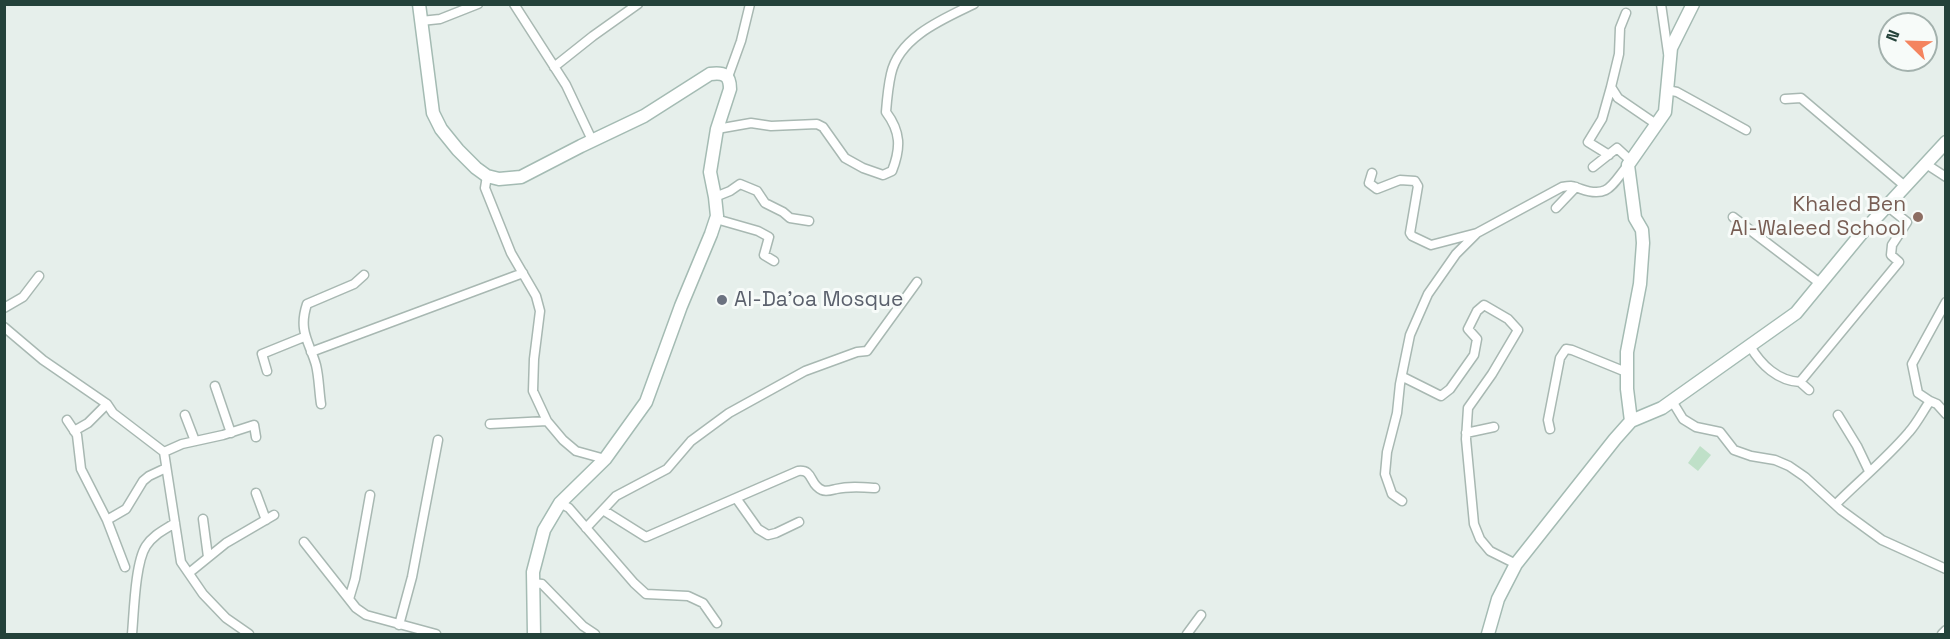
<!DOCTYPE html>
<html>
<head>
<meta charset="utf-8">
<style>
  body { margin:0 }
  #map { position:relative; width:1950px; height:639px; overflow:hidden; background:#e6efeb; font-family:"Space Grotesk",sans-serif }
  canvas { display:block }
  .frame { position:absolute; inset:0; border:6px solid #24423a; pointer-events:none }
  .north { position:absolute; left:1878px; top:12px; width:60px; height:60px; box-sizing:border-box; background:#f7fbf9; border:2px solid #a3b1ad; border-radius:50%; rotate:293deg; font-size:16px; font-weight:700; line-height:24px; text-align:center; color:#24423a }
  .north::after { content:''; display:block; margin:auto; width:21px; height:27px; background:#f4845f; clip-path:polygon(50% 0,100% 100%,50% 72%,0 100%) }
</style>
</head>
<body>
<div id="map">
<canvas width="1950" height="639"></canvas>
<div class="frame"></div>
<div class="north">N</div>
</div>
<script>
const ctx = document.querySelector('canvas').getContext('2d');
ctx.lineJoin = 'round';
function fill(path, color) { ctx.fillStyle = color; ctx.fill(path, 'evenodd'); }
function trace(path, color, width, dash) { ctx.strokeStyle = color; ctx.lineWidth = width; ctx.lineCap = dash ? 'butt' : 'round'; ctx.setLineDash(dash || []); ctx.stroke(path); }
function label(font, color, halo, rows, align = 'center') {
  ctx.font = font + ' "Space Grotesk",sans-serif'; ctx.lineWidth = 6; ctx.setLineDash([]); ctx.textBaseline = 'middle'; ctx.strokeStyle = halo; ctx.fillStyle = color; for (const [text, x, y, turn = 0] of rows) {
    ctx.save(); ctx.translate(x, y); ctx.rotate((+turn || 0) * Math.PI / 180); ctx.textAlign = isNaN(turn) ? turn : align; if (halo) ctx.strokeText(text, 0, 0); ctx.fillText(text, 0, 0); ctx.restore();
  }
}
fill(new Path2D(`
  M1700 446 1711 455 1698 471 1688 463Z`), '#bfe0c8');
const street = new Path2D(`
  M514 4 566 85 592 140
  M1661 4 1668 53
  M1626 13 1620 28 1619 54 1611 87 1618 98 1656 124
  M421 21 440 19 478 4
  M554 67 593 36 638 4
  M728 77 741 41 750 4
  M1667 90 1677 92 1746 130
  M1785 99 1801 98 1906 187
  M717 129 751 123 771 126 817 124 823 127 845 158 863 168 883 175 892 171C901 148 901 132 886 112 887 99 888 87 891 74 899 37 943 19 974 4
  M1609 155 1588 142 1602 119 1611 87
  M1926 164 1946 177
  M1593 167 1617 148 1631 161
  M1372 173 1369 183 1377 189 1400 180 1415 181 1418 186 1410 233 1412 236 1431 245 1477 233 1562 187C1573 185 1572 186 1581 189 1609 199 1612 184 1628 165
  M487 176 485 188 511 253 536 296 540 311 534 359 533 391 547 421 563 440 576 451 605 459
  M715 197 730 191 740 184 757 191 765 203 783 212 790 218 809 221
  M1556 208 1576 187
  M1733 217 1821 284
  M716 219 758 231 769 237 764 255 774 261
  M4 308 23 297 39 276
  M4 327 43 360 107 404 113 413 164 452 181 562 203 594 226 618 249 634
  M1750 346C1761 365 1778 381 1800 382L1809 390
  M311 352 523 273
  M267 371 262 354 304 337
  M1403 377 1441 396 1450 389 1474 355 1477 339 1468 329 1477 311 1484 305 1508 319 1518 330 1492 374 1468 408 1466 439 1474 524 1480 539 1490 551 1516 564
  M1800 382 1899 262 1891 255 1892 245 1907 222 1887 206
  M215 386 231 433
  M1672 401 1683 419 1696 427 1720 432 1734 450 1751 456 1775 460 1789 466 1805 477 1841 510 1882 540 1946 569
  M1930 401 1918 393 1912 364 1946 302
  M321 404C319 391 319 377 316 365 309 341 298 331 307 304L354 284 364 275
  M185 415 195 441
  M1838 415 1857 446 1869 471
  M67 420 77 435 81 469 107 520 125 567
  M490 424 547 421
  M1550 429 1548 420 1560 358 1566 349 1572 350 1626 372
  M74 431 88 423 107 404
  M1466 433 1494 427
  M164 452 182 444 223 435 254 425 256 437
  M256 493 266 520
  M736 498 758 529 768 535 776 533 799 522
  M1402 501 1392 494 1385 474 1387 452 1397 413 1400 384 1410 335 1428 294 1456 254 1476 234
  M560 503 569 508 634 583 646 594 688 596 703 603 717 623
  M1836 504C1860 480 1887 458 1909 432 1917 423 1923 411 1930 401L1937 404 1946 414
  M603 510 646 537 798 471C814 469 809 485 822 490 826 492 832 490 836 489 849 486 861 487 875 488
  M203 519 208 557
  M107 520 126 509 143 481 149 476 166 468
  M586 528 616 496 667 469 691 441 729 413 805 371 857 352 867 351 917 282
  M304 542 356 608 366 615 436 634
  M189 573 226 543 274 515
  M533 583 542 584 583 626 595 634
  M349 599 355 579 370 495
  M399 625 412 577 438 440
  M132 634C134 613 135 563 146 546 153 535 164 530 175 523
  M1187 634 1201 615
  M1942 634 1946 630`);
const secondary = new Path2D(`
  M419 4 433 113 441 129 458 150 476 168 487 176 499 179 521 177 581 146 644 116 710 74C724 72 730 75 730 89L717 129 710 172 715 197 717 216 711 234 681 306 646 402 605 459 560 503 544 530 533 572 534 634
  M1631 421 1627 389V352L1640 284 1643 243 1642 230 1635 218 1628 165 1665 112 1671 48 1693 4
  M1488 634 1498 599 1516 564 1615 439 1631 421 1662 408 1796 313 1861 234 1946 142`);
trace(street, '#a8b8b2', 11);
trace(secondary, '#a4bbb3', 15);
trace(street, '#fff', 8);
trace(secondary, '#fff', 12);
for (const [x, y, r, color] of [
  [1918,217,6,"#8d6e63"],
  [722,300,6,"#6b7280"]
]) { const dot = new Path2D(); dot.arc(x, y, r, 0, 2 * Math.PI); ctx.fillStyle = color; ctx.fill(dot); trace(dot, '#f7fbf9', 2); }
label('21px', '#785e54', '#f7fbf9', [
  ["Khaled Ben",1906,205],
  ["Al-Waleed School",1906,229]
], 'right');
label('21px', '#5b616d', '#f7fbf9', [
  ["Al-Da'oa Mosque",734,300]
], 'left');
</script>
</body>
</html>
